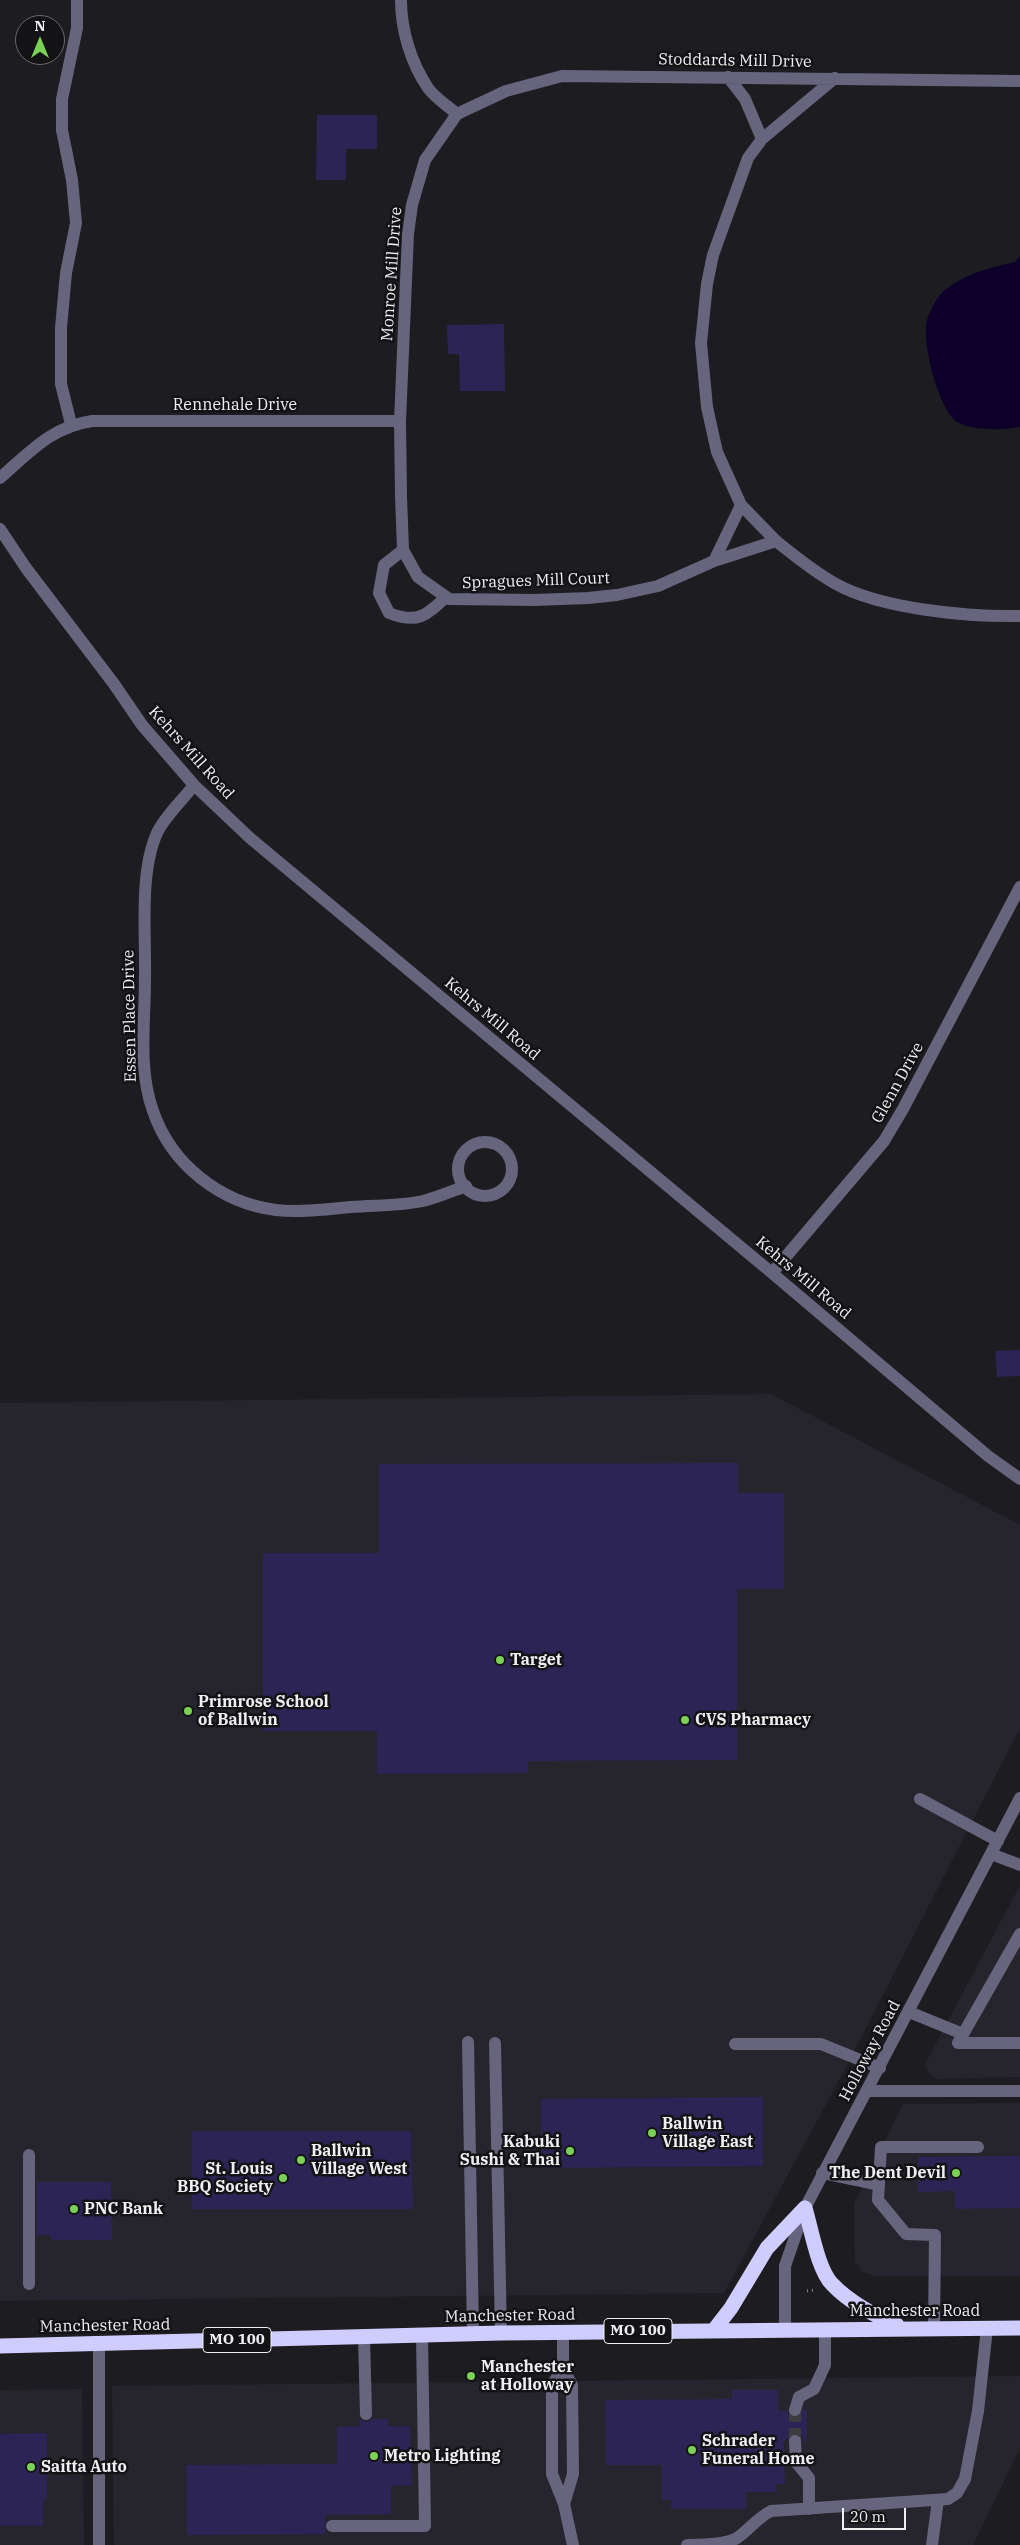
<!DOCTYPE html>
<html>
<head>
<meta charset="utf-8">
<style>
  body { margin:0 }
  #map { position:relative; width:1020px; height:2545px; overflow:hidden; background:#1d1c20; font-family:"IBM Plex Serif",serif }
  canvas { display:block }
  .north { position:absolute; left:15px; top:15px; width:50px; height:50px; box-sizing:border-box; background:#131316; border:1px solid #6b6b6e; border-radius:50%; rotate:0deg; font-size:14px; font-weight:700; line-height:20px; text-align:center; color:#efeff1 }
  .north::after { content:''; display:block; margin:auto; width:18px; height:22px; background:#7ad156; clip-path:polygon(50% 0,100% 100%,50% 72%,0 100%) }
  .scale { position:absolute; left:842px; top:2508px; width:64px; height:22px; box-sizing:border-box; border:2px solid #efeff1; border-top:0; padding-left:6px; font-size:15px; line-height:18px; white-space:nowrap; color:#efeff1; -webkit-text-stroke:4px #131316; paint-order:stroke }
</style>
</head>
<body>
<div id="map">
<canvas width="1020" height="2545"></canvas>
<div class="north">N</div>
<div class="scale">20 m</div>
</div>
<script>
const ctx = document.querySelector('canvas').getContext('2d');
ctx.lineJoin = 'round';
function fill(path, color) { ctx.fillStyle = color; ctx.fill(path, 'evenodd'); }
function trace(path, color, width, dash) { ctx.strokeStyle = color; ctx.lineWidth = width; ctx.lineCap = dash ? 'butt' : 'round'; ctx.setLineDash(dash || []); ctx.stroke(path); }
function label(font, color, halo, rows, align = 'center') {
  ctx.font = font + ' "IBM Plex Serif",serif'; ctx.lineWidth = 5; ctx.setLineDash([]); ctx.textBaseline = 'middle'; ctx.strokeStyle = halo; ctx.fillStyle = color; for (const [text, x, y, turn = 0] of rows) {
    ctx.save(); ctx.translate(x, y); ctx.rotate((+turn || 0) * Math.PI / 180); ctx.textAlign = isNaN(turn) ? turn : align; if (halo) ctx.strokeText(text, 0, 0); ctx.fillText(text, 0, 0); ctx.restore();
  }
}
fill(new Path2D(`
  M771 1394 1020 1525V1728L844 2071 724 2293 0 2301V1403Z
  M1020 1885V2077L935 2079 924 2066Z
  M1020 2103V2276H876L862 2272 855 2261 854 2204 903 2104Z
  M1020 2376V2448L973 2545H114L112 2386Z
  M82 2389 84 2545H0V2390Z`), '#26252e');
fill(new Path2D(`
  M1020 256V427C1003 430 975 431 959 423 939 413 921 341 927 320 929 314 933 305 937 299 954 276 989 268 1015 262Z`), '#0c002b');
fill(new Path2D(`
  M317 115H377V149H346V180H316Z
  M504 324 505 391H460L459 354H448L447 325Z
  M1020 1350V1376L997 1377 995 1351Z
  M738 1463V1493H784V1589H737V1760L528 1761V1773L377 1774V1731H263V1553H379V1464Z
  M763 2097V2166L541 2168V2099Z
  M192 2131H411L413 2209H192Z
  M1020 2156V2208L955 2209V2191L918 2192V2157Z
  M37 2182H111L112 2240H51V2235H37Z
  M732 2390H778V2411L787 2410 789 2416 796 2418 803 2410H807V2441H803L802 2436 795 2433 784 2441 785 2484H776L777 2492H746V2509H671V2500H662V2465H606L605 2400 732 2399Z
  M360 2419 366 2422 372 2419H388V2426H410L412 2485 391 2486V2514L325 2515V2534L187 2535 186 2465 337 2464V2427L360 2426Z
  M47 2433V2500H43V2526H0V2434Z`), '#2c2455');
trace(new Path2D(`
  M795 2410V2441`), '#3c3c3f', 12, [12, 6]);
trace(new Path2D(`
  M807 2291 814 2290`), '#868689', 3, [1, 4]);
trace(new Path2D(`
  M401 0C401 30 411 63 428 88 435 98 448 106 457 114L425 160 412 205 408 234 400 421 401 496 403 550 418 577 449 599 534 600 588 598 617 595 658 586 714 561 776 541C795 556 814 572 836 584 881 609 968 617 1020 616
  M728 77 745 99 762 139
  M457 114 506 91 562 76 1020 81
  M71 424 61 384V328L66 273 76 223 72 180 62 130V99L77 28V0
  M0 478C30 452 51 427 92 421H400
  M0 529 26 568 114 684 142 725 194 785 250 838 772 1273 988 1456 1020 1479
  M776 541 741 505 717 452 707 407 701 343 707 284 713 255 748 158 762 139 835 78
  M403 550 384 565 379 593 389 613C417 624 426 616 446 597
  M714 561 741 505
  M194 785C183 800 165 816 157 833 139 873 146 935 145 979 145 1022 138 1070 153 1111 171 1164 220 1203 276 1210 301 1213 327 1209 351 1207 375 1205 400 1206 423 1201 438 1197 452 1191 466 1186
  M458 1169a27 27 0 1 1 54 0a27 27 0 1 1-54 0Z
  M772 1273 884 1141 903 1109 1020 887
  M920 1799 998 1841
  M991 1854 1020 1865
  M1020 1934 958 2043H1020
  M909 2012 963 2034
  M468 2042 473 2334
  M495 2043 501 2333
  M735 2044H821L880 2068
  M868 2091H1020
  M29 2155V2284
  M822 2173 879 2185
  M934 2328 935 2235 906 2234 878 2200 881 2147H978
  M785 2329V2266L805 2208 1020 1798
  M563 2332V2368L572 2385 573 2474 564 2504
  M364 2336 366 2414
  M99 2344V2545
  M563 2368 552 2385V2474L564 2504 573 2545
  M795 2410 799 2397 814 2389 825 2365V2329
  M795 2441 796 2462 809 2478V2509
  M332 2526H425L422 2335
  M687 2545C701 2545 725 2545 737 2538 749 2530 757 2518 771 2511L948 2499 957 2493 965 2479 978 2411 987 2328
  M932 2545 938 2500`), '#66657d', 12);
trace(new Path2D(`
  M805 2208C811 2228 818 2270 832 2284 850 2303 874 2315 897 2325
  M714 2330 731 2308 767 2248 805 2208
  M0 2346 501 2333 1020 2328`), '#cfccfe', 15);
for (const [x, y, r, color] of [
  [500,1660,5,"#7ad156"],
  [188,1711,5,"#7ad156"],
  [685,1720,5,"#7ad156"],
  [652,2133,5,"#7ad156"],
  [570,2151,5,"#7ad156"],
  [301,2160,5,"#7ad156"],
  [956,2173,5,"#7ad156"],
  [283,2178,5,"#7ad156"],
  [74,2209,5,"#7ad156"],
  [471,2376,5,"#7ad156"],
  [692,2450,5,"#7ad156"],
  [374,2456,5,"#7ad156"],
  [31,2467,5,"#7ad156"]
]) { const dot = new Path2D(); dot.arc(x, y, r, 0, 2 * Math.PI); ctx.fillStyle = color; ctx.fill(dot); trace(dot, '#131316', 2); }
for (const [x, y, w] of [
  [638,2331,68],
  [237,2340,68]
]) { const box = new Path2D(); box.roundRect(x - w / 2, y - 12.5, w, 25, 4); ctx.fillStyle = '#131316'; ctx.fill(box); trace(box, '#efeff1', 1); }
label('bold 15px', '#efeff1', null, [
  ["MO 100",638,2331],
  ["MO 100",237,2340]
]);
label('16px', '#efeff1', '#131316', [
  ["Stoddards Mill Drive",735,61,1],
  ["Monroe Mill Drive",392,274,-86],
  ["Rennehale Drive",235,405],
  ["Spragues Mill Court",536,581,-2],
  ["Kehrs Mill Road",191,753,48],
  ["Essen Place Drive",130,1016,-91],
  ["Kehrs Mill Road",492,1019,40],
  ["Glenn Drive",898,1083,-61],
  ["Kehrs Mill Road",803,1278,40],
  ["Holloway Road",870,2051,-62],
  ["Manchester Road",915,2311],
  ["Manchester Road",510,2316,-1],
  ["Manchester Road",105,2326,-1]
]);
label('bold 16px', '#efeff1', '#131316', [
  ["Target",510,1660],
  ["Primrose School",198,1702],
  ["of Ballwin",198,1720],
  ["CVS Pharmacy",695,1720],
  ["Ballwin",662,2124],
  ["Village East",662,2142],
  ["Kabuki",560,2142,"right"],
  ["Sushi & Thai",560,2160,"right"],
  ["Ballwin",311,2151],
  ["Village West",311,2169],
  ["St. Louis",273,2169,"right"],
  ["BBQ Society",273,2187,"right"],
  ["The Dent Devil",946,2173,"right"],
  ["PNC Bank",84,2209],
  ["Manchester",481,2367],
  ["at Holloway",481,2385],
  ["Schrader",702,2441],
  ["Funeral Home",702,2459],
  ["Metro Lighting",384,2456],
  ["Saitta Auto",41,2467]
], 'left');
</script>
</body>
</html>
